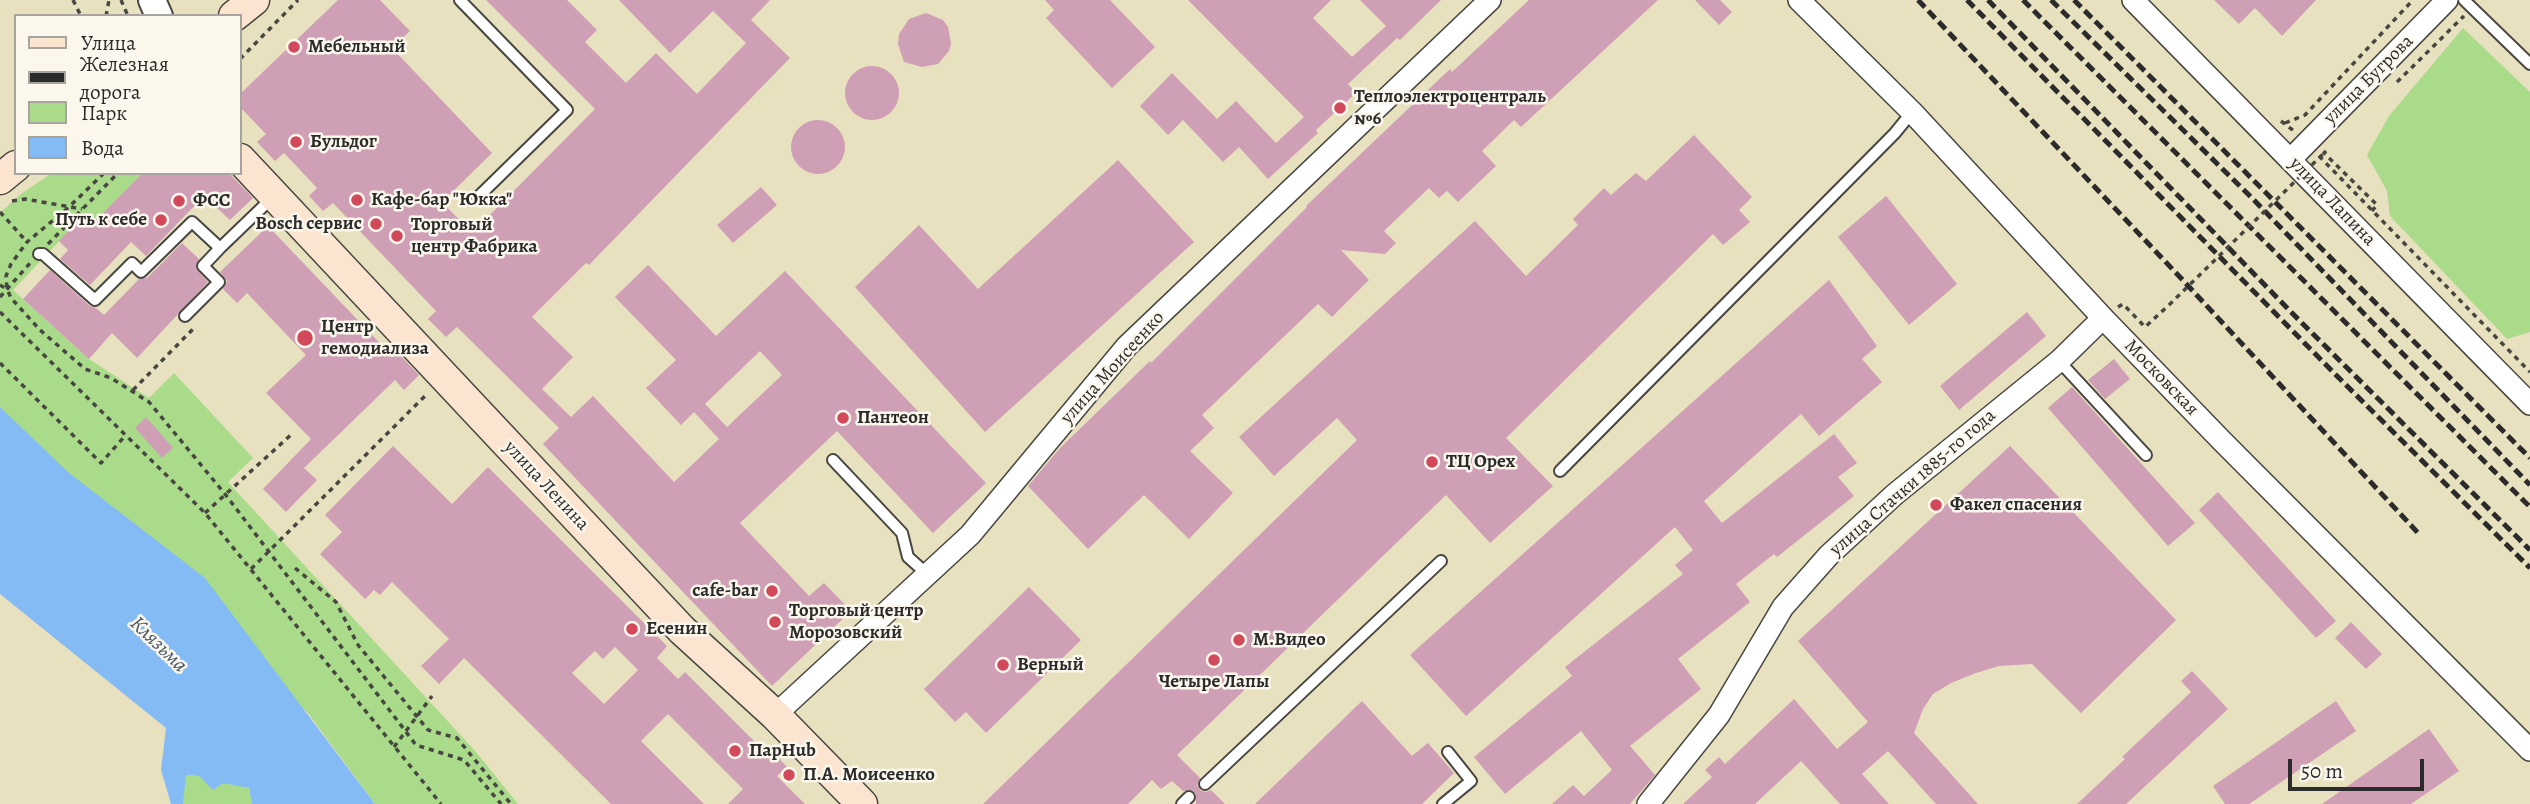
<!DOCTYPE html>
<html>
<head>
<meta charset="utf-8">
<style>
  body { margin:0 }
  #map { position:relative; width:2530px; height:804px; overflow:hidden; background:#e8e1bf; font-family:Alegreya,serif }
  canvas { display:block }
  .legend { position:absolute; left:14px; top:14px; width:228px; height:161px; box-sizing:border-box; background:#fbf7ec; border:2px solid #a8a59f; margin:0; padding:9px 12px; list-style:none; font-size:21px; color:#2b2b2b }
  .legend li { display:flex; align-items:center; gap:14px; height:35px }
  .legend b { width:35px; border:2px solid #a8a59f }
  .scale { position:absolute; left:2288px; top:759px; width:136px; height:32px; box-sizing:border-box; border:4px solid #2b2b2b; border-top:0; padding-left:9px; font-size:21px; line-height:24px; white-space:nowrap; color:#2b2b2b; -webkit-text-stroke:5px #fbf7ec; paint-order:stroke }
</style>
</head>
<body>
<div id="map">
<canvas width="2530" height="804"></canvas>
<ul class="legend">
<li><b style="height:9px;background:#fce5d0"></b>Улица</li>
<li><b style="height:9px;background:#2b2b2b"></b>Железная дорога</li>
<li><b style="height:19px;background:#aadb8a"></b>Парк</li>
<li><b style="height:19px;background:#84bbf4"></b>Вода</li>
</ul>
<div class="scale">50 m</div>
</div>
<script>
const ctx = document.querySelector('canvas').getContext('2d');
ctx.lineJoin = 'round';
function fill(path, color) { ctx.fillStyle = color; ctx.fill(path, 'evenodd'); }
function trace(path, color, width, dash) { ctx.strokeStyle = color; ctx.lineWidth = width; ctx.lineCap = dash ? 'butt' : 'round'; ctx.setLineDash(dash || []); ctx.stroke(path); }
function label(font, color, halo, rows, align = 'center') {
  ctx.font = font + ' Alegreya,serif'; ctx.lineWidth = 5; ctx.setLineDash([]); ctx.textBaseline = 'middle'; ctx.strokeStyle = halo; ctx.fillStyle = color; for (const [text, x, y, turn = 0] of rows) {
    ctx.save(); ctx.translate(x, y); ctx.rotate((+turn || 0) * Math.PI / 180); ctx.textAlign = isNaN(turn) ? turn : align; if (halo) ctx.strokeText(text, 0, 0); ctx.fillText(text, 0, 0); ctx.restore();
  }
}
fill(new Path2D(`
  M2463 28 2530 92V332L2507 339 2390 216 2387 191 2367 155 2389 116Z
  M52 173H143L94 222 85 214 13 290 89 359 149 398 174 373 253 458 228 482 476 752 518 804H375L308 713 0 407V213L21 194Z
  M185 775 199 776 249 788 252 804H183Z`), '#aadb8a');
fill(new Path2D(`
  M0 407 69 473 205 578 375 804H252L249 788 223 783 213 790 199 776 186 775 183 804H171L161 770 166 728 0 594Z`), '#84bbf4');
fill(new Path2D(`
  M338 0H380L410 31 392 48 492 153 442 202 472 233 595 109 486 0H567L597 30 585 42 626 83 656 53 697 94 746 43 713 11 670 53 619 0H770L751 20 790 58 589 265 586 263 532 317 573 357 542 389 571 417 593 396 674 482 719 439 694 412 681 425 646 388 676 360 615 297 648 265 716 336 785 271 986 483 933 533 837 431 740 523 809 596 824 583 851 611 772 686 543 444 559 428 457 327 446 337 428 319 436 311 333 203 323 211 309 196 317 188 284 153 275 161 257 142 266 134 240 107V94ZM760 351 782 375 727 427 705 404Z
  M1045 0H1110L1155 47 1112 88 1046 18 1054 10Z
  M1188 0H1331L1313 18 1352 57 1386 26 1360 0H1441L1400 40 1397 38 1348 84 1356 93 1316 130 1318 133 1268 179 1239 147 1223 162 1183 120 1168 135 1140 106 1172 73 1217 119 1236 101 1276 143 1304 117Z
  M1529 0H1658L1521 127 1514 120 1482 151 1496 166 1458 202 1447 191 1439 198 1429 188 1384 231 1396 243 1385 254 1341 250 1369 280 1332 317 1318 304 1202 415 1214 428 1190 451 1233 493 1189 539 1144 495 1088 549 1028 486 1060 448 1150 361 1151 363 1307 207 1306 206 1450 69 1452 72Z
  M1695 0H1720L1732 12 1719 25Z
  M2214 0H2316L2282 36 2255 8 2239 24Z
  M926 13 943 20 948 27 951 43 949 51 938 64 922 67 904 62 898 44 899 34 909 19Z
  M845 93a27 27 0 1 1 54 0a27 27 0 1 1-54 0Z
  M791 147a27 27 0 1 1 54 0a27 27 0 1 1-54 0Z
  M1694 135 1752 197 1739 210 1750 222 1723 245 1713 234 1506 438 1553 486 1490 543 1446 495 1177 755 1200 778 1197 785 1200 790 1206 792 1211 790 1225 804H1196V794L1192 790 1183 791 1172 781 1161 789 1152 780 1128 804H983L1357 440 1337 418 1274 476 1239 437 1475 221 1526 276 1578 225 1573 219 1604 188 1611 195 1636 173 1646 181Z
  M1118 160 1194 242 985 432 855 287 919 225 978 289Z
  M143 173H229L253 198 230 220 204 196 146 256 131 242 90 285 60 259 68 250 59 241 85 213 94 222Z
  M761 187 777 205 733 243 717 225Z
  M1886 196 1957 284 1909 325 1838 237Z
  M268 226 393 357 398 353 419 375 404 390 395 380 304 468 317 480 286 512 263 489 311 439 266 393 306 355 247 293 237 303 223 289 227 281 220 272Z
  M182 243 199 259 196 269 208 282 137 358 112 333 89 359 23 299 50 270 90 306 96 308 104 315 139 279 147 278Z
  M1829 280 1877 346 1862 359 1882 382 1819 436 1801 414 1704 501 1722 523 1834 434 1857 463 1838 477 1854 496 1777 557 1774 554 1736 584 1750 602 1678 659 1701 689 1630 746 1655 775 1630 804H1552L1573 785 1584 796 1612 770 1581 731 1505 794 1474 757 1572 676 1565 667 1683 574 1675 565 1693 550 1675 527 1466 716 1410 655Z
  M2027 312 2046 336 1959 410 1940 386Z
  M2114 359 2130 379 2105 399 2088 380Z
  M2072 387 2195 523 2168 546 2048 408Z
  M146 417 173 448 162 458 135 428Z
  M393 446 452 504 488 467 667 646 657 658 678 679 685 672 772 759 776 755 787 767 777 776 805 804H728L743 789 668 714 641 741 704 804H611L464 658 439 684 421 666 449 639 392 582 380 595 374 590 365 599 320 554 342 532 325 515ZM615 647 638 670 604 704 572 673 595 651 603 659Z
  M2010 446 2176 620 2081 713 2032 664 1999 666 1976 673 1951 683 1933 694 1923 709 1914 733 1978 804H1936L1888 751 1862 774 1889 804H1840L1801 761 1755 804H1683L1712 777 1705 770 1719 757 1725 764 1794 699 1837 749 1868 722 1798 641Z
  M2218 492 2336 621 2316 638 2199 510Z
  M1029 587 1081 640 986 733 966 712 955 722 924 689Z
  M2351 622 2382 654 2366 669 2335 638Z
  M2192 671 2228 709 2126 804H2077L2125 759 2122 757 2191 692 2181 681Z
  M1362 701 1412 756 1428 743 1454 773 1422 804H1255Z
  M2336 701 2356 731 2249 804H2225L2213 786Z
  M2429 729 2459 771 2411 804H2322Z`), '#cf9fb6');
const service = new Path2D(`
  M460 0 567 110 478 197
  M2464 0 2530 64
  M39 254H43L95 300 132 263 141 272 192 222 220 248 273 197
  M185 316 219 282 203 266 220 248
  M2059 361 2146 455
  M833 460 902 533 908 557 927 574
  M1560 471 1895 133 1912 112
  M1205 784 1441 561
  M1182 804 1189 797
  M1443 804 1471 781 1448 752`);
const minor = new Path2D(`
  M1799 0 1912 112 2103 318 2222 441 2530 750
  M2133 0 2530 404
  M2290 160 2447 0
  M775 715 970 535 1127 346 1490 0
  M1648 804 1719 715 1783 607 1829 555 1894 495 2059 361 2103 318`);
const tertiary = new Path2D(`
  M152 0 159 16`);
const secondary = new Path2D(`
  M234 16 254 0
  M240 159 682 630 775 715 862 804
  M0 179 16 166`);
trace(service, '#474641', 14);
trace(minor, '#474641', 24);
trace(tertiary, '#474641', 30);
trace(secondary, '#474641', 33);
trace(new Path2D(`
  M73 0 81 16
  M121 0 128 16
  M106 16 109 0
  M240 59 298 0
  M2397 82 2464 16
  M2281 121 2294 131
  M2285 123 2305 115 2413 0
  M2326 151 2324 153 2377 205 2372 211
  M2319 156 2530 372
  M104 173 69 207 27 242 11 264 6 276 7 289 11 298 40 330 85 369 111 378 149 402 225 494 416 745 464 760 501 804
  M12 201 25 199 82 209
  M0 212 27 242
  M48 244 118 173
  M0 285 7 289
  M0 297 31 262
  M2118 307 2123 304 2145 327 2169 305
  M0 312 205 513 441 804
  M0 363 101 463 125 436
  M133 390 194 328
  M205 513 293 433
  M295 568 336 602 358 645 428 730 457 738 511 804
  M251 569 428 393
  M394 747 432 696`), '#474641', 3.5, [5, 5]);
trace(service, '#fff', 10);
trace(minor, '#fff', 21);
trace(tertiary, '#fff', 26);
trace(secondary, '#fce5d0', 30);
trace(new Path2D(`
  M1918 0 2178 275 2419 534
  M1967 0 2337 376 2530 568
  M1988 0 2293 314 2530 550
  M2023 0 2530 507
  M2051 0 2251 197 2530 485
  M2074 0 2530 458`), '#2b2b2b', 5, [10, 5]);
trace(new Path2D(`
  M2169 305 2324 153`), '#474641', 3.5, [5, 5]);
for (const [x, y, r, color] of [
  [294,47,7,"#d1495b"],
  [1340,108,7,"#d1495b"],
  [296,142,7,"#d1495b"],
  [357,200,7,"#d1495b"],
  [179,201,7,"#d1495b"],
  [161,220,7,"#d1495b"],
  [376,224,7,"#d1495b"],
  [397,236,7,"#d1495b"],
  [305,338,9,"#d1495b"],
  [843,418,7,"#d1495b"],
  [1432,462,7,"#d1495b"],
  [1936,505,7,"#d1495b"],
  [772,591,7,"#d1495b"],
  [775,622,7,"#d1495b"],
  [632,629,7,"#d1495b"],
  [1239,640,7,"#d1495b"],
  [1214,660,7,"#d1495b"],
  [1003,665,7,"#d1495b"],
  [735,751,7,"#d1495b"],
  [789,775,7,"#d1495b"]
]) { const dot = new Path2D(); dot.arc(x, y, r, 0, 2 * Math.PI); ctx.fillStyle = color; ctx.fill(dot); trace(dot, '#fbf7ec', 2.5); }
label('bold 19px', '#2b2b2b', '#fbf7ec', [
  ["Мебельный",308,47],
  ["Теплоэлектроцентраль",1354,97],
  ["№6",1354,119],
  ["Бульдог",310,142],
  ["Кафе-бар \"Юкка\"",371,200],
  ["ФСС",193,201],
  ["Путь к себе",147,220,"right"],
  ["Bosch сервис",362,224,"right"],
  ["Торговый",411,225],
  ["центр Фабрика",411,247],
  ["Центр",321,327],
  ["гемодиализа",321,349],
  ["Пантеон",857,418],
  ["ТЦ Орех",1446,462],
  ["Факел спасения",1950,505],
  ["cafe-bar",758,591,"right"],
  ["Торговый центр",789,611],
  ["Морозовский",789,633],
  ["Есенин",646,629],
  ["М.Видео",1253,640],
  ["Верный",1017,665],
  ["Четыре Лапы",1214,682,"center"],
  ["ПарHub",749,751],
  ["П.А. Моисеенко",803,775]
], 'left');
label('19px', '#2b2b2b', '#fbf7ec', [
  ["улица Бугрова",2369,80,-45],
  ["улица Лапина",2332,202,46],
  ["улица Моисеенко",1113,368,-48],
  ["Московская",2161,378,46],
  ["улица Стачки 1885-го года",1913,483,-41],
  ["улица Ленина",546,486,47]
]);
label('italic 21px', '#465667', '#fbf7ec', [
  ["Клязьма",158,645,44]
]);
</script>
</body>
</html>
